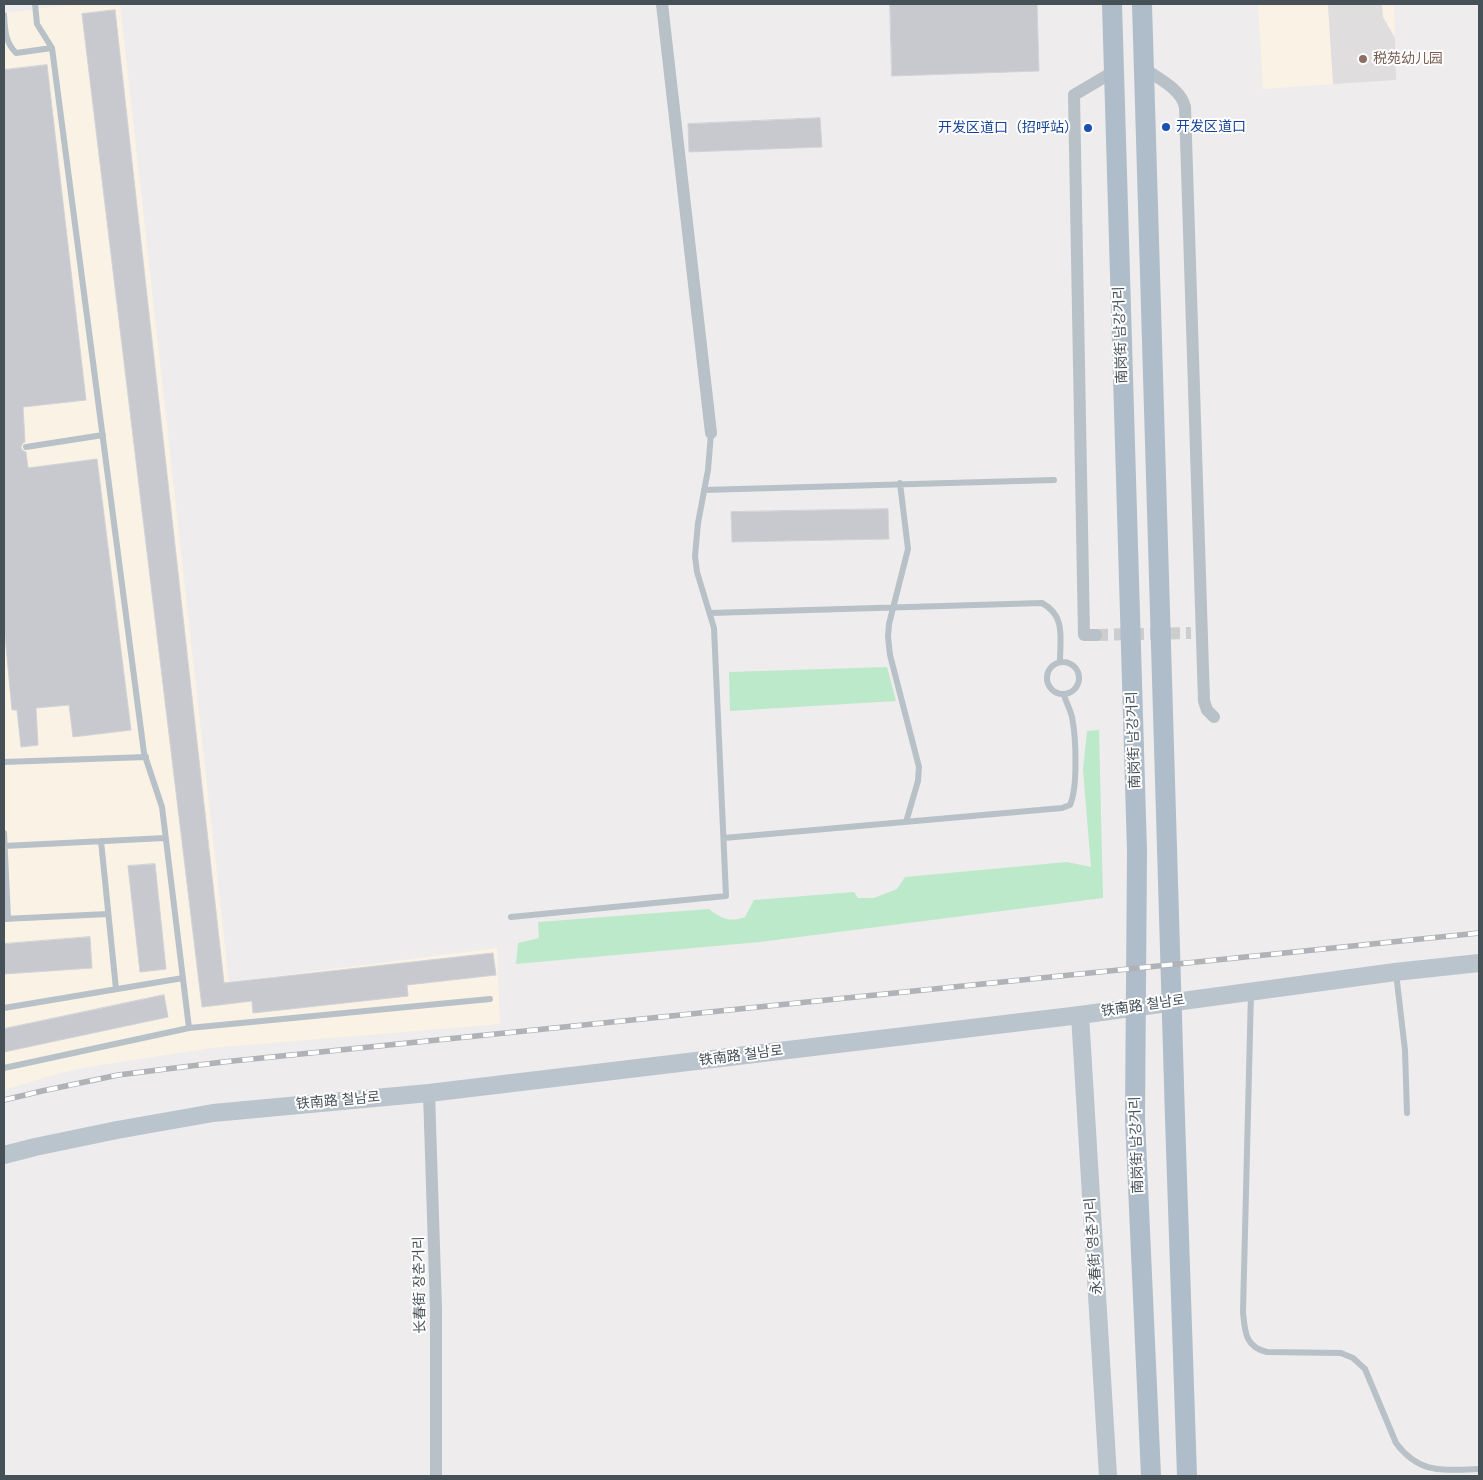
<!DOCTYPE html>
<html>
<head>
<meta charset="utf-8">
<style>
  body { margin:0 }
  #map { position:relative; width:1483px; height:1480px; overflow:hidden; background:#eeecec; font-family:Arial,sans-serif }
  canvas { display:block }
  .frame { position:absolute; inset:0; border:5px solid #465057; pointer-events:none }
</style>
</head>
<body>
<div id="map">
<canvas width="1483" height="1480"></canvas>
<div class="frame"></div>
</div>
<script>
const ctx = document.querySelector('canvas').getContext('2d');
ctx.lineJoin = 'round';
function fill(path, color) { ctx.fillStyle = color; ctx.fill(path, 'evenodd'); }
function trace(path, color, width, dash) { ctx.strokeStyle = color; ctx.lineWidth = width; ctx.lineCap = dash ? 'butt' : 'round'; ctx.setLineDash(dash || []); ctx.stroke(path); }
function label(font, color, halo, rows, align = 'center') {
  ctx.font = font + ' Arial,"Noto Sans SC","Noto Sans KR",sans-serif'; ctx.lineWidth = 4; ctx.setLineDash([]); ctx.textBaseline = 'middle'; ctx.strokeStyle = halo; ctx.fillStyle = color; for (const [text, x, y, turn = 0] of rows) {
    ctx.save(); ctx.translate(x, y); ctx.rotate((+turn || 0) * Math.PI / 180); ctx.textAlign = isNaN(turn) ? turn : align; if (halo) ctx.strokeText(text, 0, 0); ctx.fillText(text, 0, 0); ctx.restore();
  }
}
fill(new Path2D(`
  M78 4H120L229 982 497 948 500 1024 211 1048 88 1067 53 1075 4 1090V13Z
  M1258 4H1342L1328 5 1333 84 1263 89Z
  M1382 4H1394L1395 38 1383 17Z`), '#f9f2e5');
fill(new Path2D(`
  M1342 4H1382L1383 17 1395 38 1396 80 1333 84 1328 5Z`), '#dfdddd');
fill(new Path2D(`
  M887 667 896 701 730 711 729 672Z
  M1099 730 1103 898 760 942 516 964 518 943 539 938 538 922 709 909C720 918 730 923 745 917L754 900 854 892 858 898H874L897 889 905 877 1067 862 1091 867 1083 770 1087 731Z`), '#bde9cb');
const building = new Path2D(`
  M890 4H1037L1039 71 892 76Z
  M115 10 224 983 493 953 496 975 407 985 408 996 253 1013 252 1001 202 1007 82 14Z
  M47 65 86 400 23 407 25 442 23 443 21 447 22 450 26 452 28 468 97 459 131 730 73 737 69 705 36 708 38 745 21 747 17 710H12L4 626V70Z
  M820 118 822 147 689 152 688 124Z
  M888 509 889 539 732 542 731 512Z
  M155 864 166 969 140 972 128 866Z
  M90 937 92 968 4 974V944Z
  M164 995 168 1017 4 1052V1029Z`);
fill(building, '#c7c9ce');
trace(building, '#d0d3d7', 1);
trace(new Path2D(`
  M1096 635 1191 633`), '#cccdce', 12, [12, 6]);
trace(new Path2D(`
  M35 4 37 24 52 48 144 753 162 807 189 1028
  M4 15C5 30 5 42 16 53L52 48
  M26 447 103 435
  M900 483 908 549 889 624 888 637 890 655 919 767 918 781 906 822
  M704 490 1054 480
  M710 613 1042 603C1066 616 1060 638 1060 662
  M1047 678a16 16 0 1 1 32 0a16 16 0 1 1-32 0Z
  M4 762 146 757
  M4 833 8 919
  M724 838 1062 808 1070 805C1078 787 1076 737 1072 717 1070 709 1066 702 1064 695
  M101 841 116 989
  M4 846 165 838
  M511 917 726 896 714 628 697 572 695 556 698 523 708 470 711 433
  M4 919 108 914
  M1396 973 1405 1050 1407 1113
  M1251 992 1243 1312C1245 1332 1245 1347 1267 1352L1341 1353 1353 1358 1365 1369 1396 1443C1420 1475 1443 1470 1479 1469
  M4 1008 183 978
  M4 1068 189 1028 490 999`), '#b8c1c7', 6);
trace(new Path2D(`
  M662 4 711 433
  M1145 69C1159 79 1181 89 1185 107L1204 701 1207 710 1214 717
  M1096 635H1084L1074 95 1113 72
  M429 1093 436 1309V1476`), '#b8c1c7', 12);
trace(new Path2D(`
  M1080 1015 1108 1476
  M4 1155 35 1147 117 1130 213 1113 429 1093 1080 1015 1395 972 1479 963`), '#b9c4cc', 18);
trace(new Path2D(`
  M1112 4 1137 851 1135 1119 1151 1476
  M1142 4 1175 1118 1187 1476`), '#aebdc9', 20);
const rail = new Path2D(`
  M4 1100 42 1091 118 1075 223 1062 1479 933`);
trace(rail, '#afb2b6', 5.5);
trace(rail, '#fff', 4, [11]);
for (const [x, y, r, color] of [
  [1363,59,5,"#8d6e63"],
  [1166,127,5,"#1a4fb4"],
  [1088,128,5,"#1a4fb4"]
]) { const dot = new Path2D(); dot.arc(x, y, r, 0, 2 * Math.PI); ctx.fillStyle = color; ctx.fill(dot); trace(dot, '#fff', 2); }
label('14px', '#785e54', '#fff', [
  ["税苑幼儿园",1373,59]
], 'left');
label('14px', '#164399', '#fff', [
  ["开发区道口",1176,127],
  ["开发区道口（招呼站）",1078,128,"right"]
], 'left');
label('14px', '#465057', '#fff', [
  ["南岗街 남강거리",1121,335,-92],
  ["南岗街 남강거리",1134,740,-92],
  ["铁南路 철남로",1143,1006,-8],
  ["铁南路 철남로",741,1056,-7],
  ["铁南路 철남로",338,1101,-5],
  ["南岗街 남강거리",1137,1145,-92],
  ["永春街 영춘거리",1094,1246,-94],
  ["长春街 장춘거리",420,1285,-91]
]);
</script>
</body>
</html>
